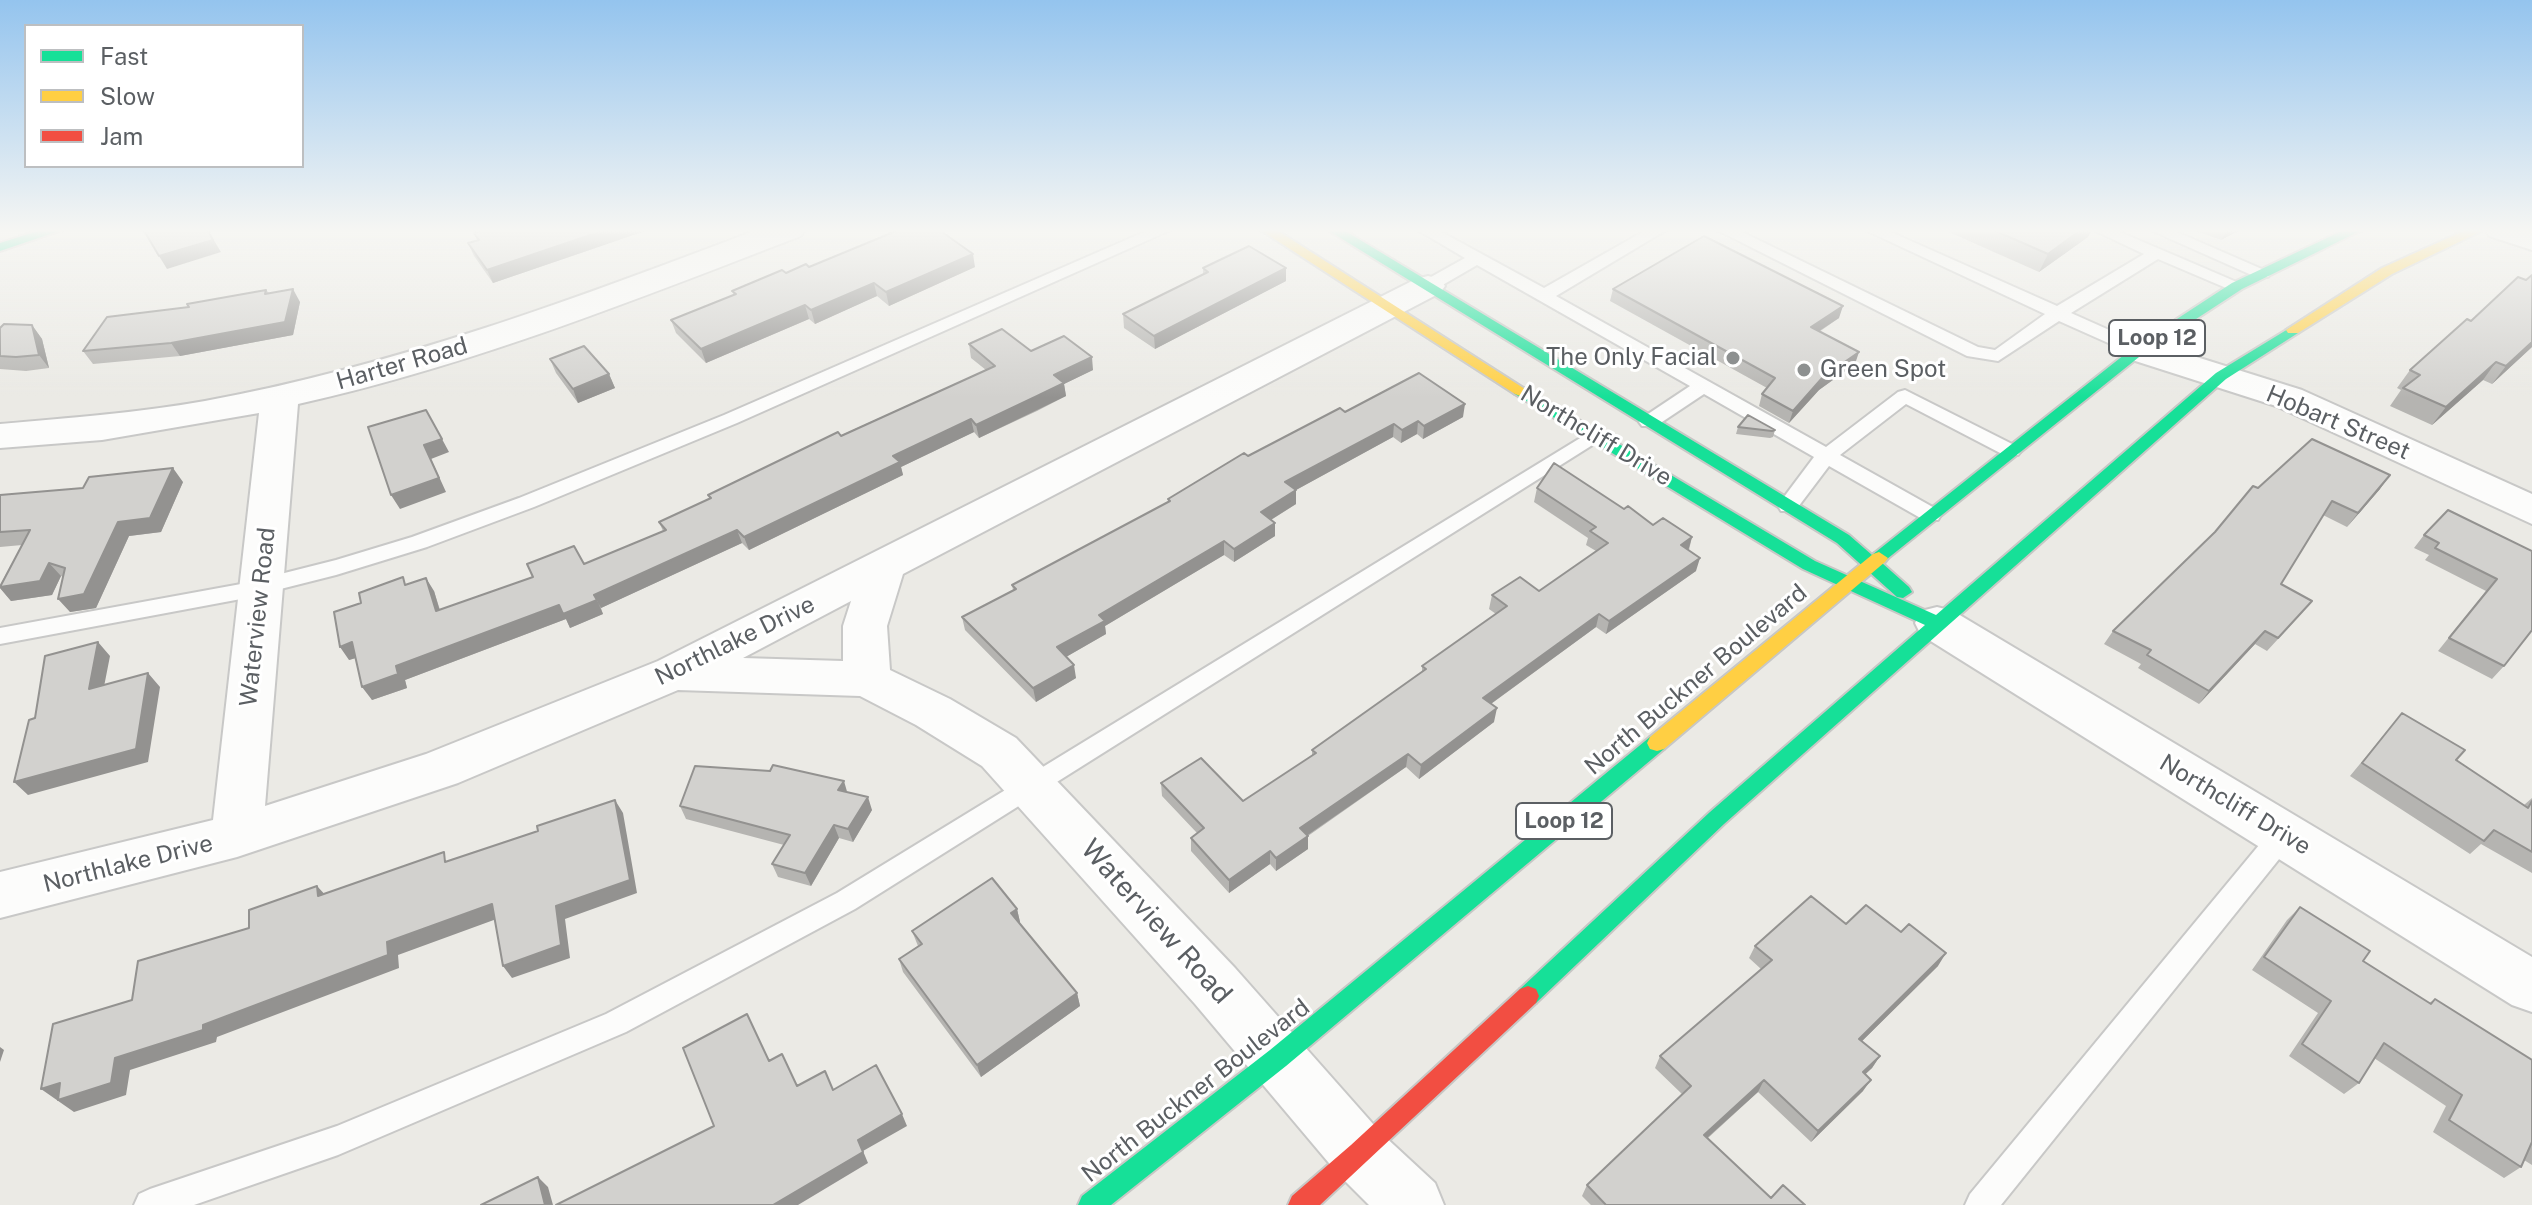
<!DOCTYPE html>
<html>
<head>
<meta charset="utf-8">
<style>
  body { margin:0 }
  #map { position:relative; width:2532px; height:1205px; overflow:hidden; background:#ebeae5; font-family:"Public Sans",sans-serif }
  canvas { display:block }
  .legend { position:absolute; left:24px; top:24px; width:280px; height:144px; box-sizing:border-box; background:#fff; border:2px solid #bdbfc1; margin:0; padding:10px 14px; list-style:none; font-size:24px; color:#5b5f63 }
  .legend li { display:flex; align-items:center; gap:16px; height:40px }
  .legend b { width:40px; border:2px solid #bdbfc1 }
</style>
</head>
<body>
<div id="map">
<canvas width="2532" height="1205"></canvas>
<ul class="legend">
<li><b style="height:10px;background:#16e098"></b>Fast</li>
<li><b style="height:10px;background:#ffcf43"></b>Slow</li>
<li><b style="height:10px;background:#f24e42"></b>Jam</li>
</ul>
</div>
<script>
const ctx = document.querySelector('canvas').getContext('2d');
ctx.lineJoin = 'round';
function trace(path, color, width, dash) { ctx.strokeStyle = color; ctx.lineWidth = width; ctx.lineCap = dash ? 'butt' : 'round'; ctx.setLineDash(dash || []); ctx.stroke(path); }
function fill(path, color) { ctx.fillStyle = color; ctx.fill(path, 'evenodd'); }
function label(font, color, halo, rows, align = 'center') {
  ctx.font = font + ' "Public Sans",sans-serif'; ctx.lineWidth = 6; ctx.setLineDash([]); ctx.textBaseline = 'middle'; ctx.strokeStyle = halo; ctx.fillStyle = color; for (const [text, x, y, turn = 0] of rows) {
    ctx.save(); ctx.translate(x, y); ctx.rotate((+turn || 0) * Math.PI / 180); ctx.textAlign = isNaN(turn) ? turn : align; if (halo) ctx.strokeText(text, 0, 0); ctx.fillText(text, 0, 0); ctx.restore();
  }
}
const lane = new Path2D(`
  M1151 229H1173L737 423 534 507 427 547 336 575 241 599 0 644V628L241 584 336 560 412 537 519 498 724 415Z
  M1416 229H1436L1544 288 1648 229H1668L1556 296 1826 447 1898 392 1905 390 2018 447 2021 451 2018 455H2004L1906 404 1840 455 1938 510 1941 515 1938 520H1924L1829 466 1795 511H1781L1778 506 1781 501 1814 457 1704 394 1656 426H1642L1639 422 1642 418 1690 386 1477 265 1434 290H1422L1419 286 1422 282 1465 258Z
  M1715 229H1736L1978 347 1995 350 2045 314 1863 229H1884L2057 306 2144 254 2091 229H2113L2246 286 2237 291 2231 290 2158 259 2071 313 2145 346 2148 350 2145 354H2133L2059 321 1998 361 1967 356Z
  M2148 229H2170L2271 273 2268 277H2256Z
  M1595 429 1605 435 1602 439 855 909 626 1032 338 1155 194 1205H134L139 1194 150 1189 337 1126 606 1014 837 893Z
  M2283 824 2292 827 2296 835 2292 843 2001 1205H1965L1970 1194 2274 827Z`);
const street = new Path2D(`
  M759 229H805L801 236C637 299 470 366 298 404L265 806 426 754 658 661 1416 279 1428 276 1440 279 1445 286 1440 293 903 574 887 626 890 670 950 699 1016 738 1235 968 1381 1133 1435 1183 1444 1205H1369L1339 1175 1195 1004 982 766 916 725 860 696 678 690 458 783 237 857 0 918V872L213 820 259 413 102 440 0 448V424C69 418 137 413 205 401 396 366 578 298 759 229ZM851 601 843 626V661L743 658Z
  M2485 229H2532V250L2489 236Z
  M2139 339 2302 390 2532 494V524L2276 406 2126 358 2121 350 2126 342Z
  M1937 607 1953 611 2532 957V1012L2512 1005 1921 635 1915 623 1921 611Z`);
const fast = new Path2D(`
  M44 229H65L0 251V243Z
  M1326 229H1342L1849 535 1872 555 2134 347 2232 283 2346 229H2364L2242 289 2144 353 1882 563 1909 587 1912 592 1903 598 1897 597 1837 543Z
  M2293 326 2298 327V333L2226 379 1724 824 1536 1003 1528 1006 1520 1003 1517 996 1520 989 1710 812 1925 625 1803 569 1515 394 1512 391 1515 388H1525L1815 561 1936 615 2216 373Z
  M1657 735 1664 737 1667 743 1664 749 1286 1066 1111 1205H1078L1082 1196 1270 1050 1650 737Z`);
const slow = new Path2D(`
  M1259 229H1275L1528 391 1520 396 1515 394Z
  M2468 229H2486L2392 274 2298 333H2288L2286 330 2382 268Z
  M1879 552 1888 558 1885 562 1664 749 1657 751 1650 749 1647 743 1650 737 1873 554Z`);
const jam = new Path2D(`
  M1528 986 1536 989 1539 996 1536 1003 1320 1205H1288L1292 1196 1351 1145 1520 989Z`);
trace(lane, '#c8c8c7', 4);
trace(street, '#c8c8c7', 4);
trace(fast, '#c7c7c5', 4);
trace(slow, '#c7c7c5', 4);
trace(jam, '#c7c7c5', 4);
fill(lane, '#fcfcfb');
fill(street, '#fcfcfb');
fill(fast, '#16e098');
fill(slow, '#ffcf43');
fill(jam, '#f24e42');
fill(new Path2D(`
  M1942 229H2092L2088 237 2039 272Z
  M2190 229H2242L2221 240Z
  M648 230 493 283 474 256 468 243 477 240 474 233Z
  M809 267H975L889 306 877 296 815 324 809 319 706 363 676 333 671 320 734 295 732 291 786 273Z
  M1203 268 1286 281 1155 349 1124 328 1123 314 1203 275Z
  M1613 289 1839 318 1819 332 1855 364 1819 390 1789 423 1759 406 1762 394 1767 388 1610 301Z
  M266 290 269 293 300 302 293 335 180 356 93 364 83 351 189 307Z
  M32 325 42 339 49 368 26 371 0 369V328Z
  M969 344 1031 351 1093 370 1064 384 1066 396 1037 411 979 438 974 432 901 467 903 475 749 550 742 543 601 608 603 614 570 628 566 619 405 680 407 688 372 700 356 658 349 660 361 603 407 584 434 591 440 610 584 564 663 531 659 522 710 499 708 495 986 370 971 358Z
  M2532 347 2492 384 2483 380 2432 425 2390 406 2401 390 2397 388 2410 370Z
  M550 359 609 374 615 388 578 403 556 373Z
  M1345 412 1463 417 1423 439 1417 434 1401 443 1393 437 1296 490V504L1271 520 1275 536 1234 562 1224 555 1105 626 1106 634 1066 657 1076 678 1036 702 965 630 962 617 1013 590 1012 585 1168 502V499L1248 456Z
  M1738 427 1775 430 1773 437 1770 438 1736 434Z
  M183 482 161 532 129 536 96 608 70 612 63 577 61 576 52 595 11 601 0 588V585L22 545 0 547V495Z
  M1537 488 1624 509 1653 525 1692 537 1689 550 1696 571 1606 634 1596 627 1491 704 1494 722 1419 779 1406 767 1308 836V849L1276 871 1270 864 1229 893 1191 851V838L1197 833 1162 796 1161 783 1243 801 1312 756V750L1422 672V666L1496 614 1489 609 1492 595 1539 591 1596 551 1586 545 1588 538 1534 502Z
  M2258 488 2380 489 2347 527 2323 515 2281 584 2312 601 2301 614 2267 651 2255 644 2199 704 2138 668 2141 664 2104 644 2113 631 2215 532Z
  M2424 535 2532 551 2504 666 2492 679 2438 651 2486 591 2425 560 2429 555 2414 548Z
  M2402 713 2456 760 2524 805 2532 798V873L2481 844 2470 854 2350 776Z
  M847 792 872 810 853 842 839 838 811 886 778 877 772 864 784 845 686 819 680 806Z
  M2300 907 2363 961 2429 1003 2435 999 2532 1060V1165L2524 1160 2521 1167 2504 1178 2433 1132 2446 1106 2374 1058 2359 1083 2344 1094 2289 1056 2318 1013 2252 970 2287 920Z
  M1017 909 1020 922 1019 923 1077 993 1080 1006 981 1077 903 972 899 959 918 946 912 931Z
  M1846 924 1938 966 1862 1041 1880 1056 1872 1068 1865 1074 1863 1091 1811 1142 1758 1092 1708 1138 1771 1198 1805 1205H1591L1582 1196 1587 1185 1682 1094 1655 1068 1660 1056 1761 969 1749 958 1755 946Z`), '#b5b4b1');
fill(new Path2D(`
  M207 229 221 252 167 269 159 256Z
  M608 229 648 230 493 283 487 270Z
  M2082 229H2092L2088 237 2039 272 2048 254Z
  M2228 229H2242L2221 240Z
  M973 254 975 267 889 306 886 292Z
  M1286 268V281L1155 349 1154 336Z
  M874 283 877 296 815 324 811 310Z
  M293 289 300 302 293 335 180 356 171 343Z
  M805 305 809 319 706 363 701 349Z
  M1843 306 1839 318 1807 339 1811 327Z
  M32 325 42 339 49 368 39 355Z
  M2532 342V347L2492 384 2506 366Z
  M1859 352 1855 364 1819 390 1789 423 1793 411 1823 377Z
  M1092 357 1093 370 1064 384 1066 396 979 438 976 425 1054 375Z
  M2496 362 2483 380 2432 425 2446 407Z
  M609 374 615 388 578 403 573 389Z
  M1465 404 1463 417 1423 439 1424 426Z
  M971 419 974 432 901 467 903 475 749 550 744 537 893 456Z
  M1418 421 1417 434 1401 443 1402 430Z
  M1394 424 1393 437 1285 496V482Z
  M442 439 449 452 431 459 446 492 400 509 391 495 424 445Z
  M173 468 183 482 161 532 129 536 96 608 70 612 58 599 118 522Z
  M2390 475 2380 489 2347 527 2358 513Z
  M1296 490V504L1261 526V512Z
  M1275 523V536L1234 562V549Z
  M737 530 742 543 601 608 594 595Z
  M1692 537 1688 551 1681 545Z
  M1224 541V555L1105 626 1106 634 1059 661 1057 647 1099 615Z
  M1700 558 1696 571 1606 634 1609 621Z
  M49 563 61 576 52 595 11 601 0 588V587Z
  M426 578 434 591 444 625 436 611Z
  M597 600 603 614 570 628 566 619 405 680 407 688 372 700 362 687 396 666 559 605Z
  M1599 614 1596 627 1481 711 1483 698Z
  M2265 631 2255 644 2199 704 2209 691Z
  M98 642 110 656 101 702 89 689Z
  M352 642 362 656 349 660 340 647Z
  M1074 665 1076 678 1036 702 1033 688Z
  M148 673 160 687 148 762 28 795 14 782Z
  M1497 708 1494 722 1419 779 1421 765Z
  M1408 754 1406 767 1299 841 1300 828Z
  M844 781 848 795 838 790Z
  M868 797 872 810 853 842 848 829Z
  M615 800 623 813 637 893 565 919 570 958 512 978 503 966 556 906Z
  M834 825 839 838 811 886 805 873Z
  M1308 836V849L1276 871V858Z
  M1270 851V864L1229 893V880Z
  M317 886 329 899 318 896Z
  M492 904 502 917 398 955 399 968 217 1037 216 1042 130 1070 126 1095 74 1112 41 1089 60 1083 115 1058 203 1025 387 942Z
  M1017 909 1020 922 1014 926 1011 913Z
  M1946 953 1938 966 1852 1051 1859 1039Z
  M1077 993 1080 1006 981 1077 977 1065Z
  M0 1047 4 1050 0 1062Z
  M1880 1056 1872 1068 1855 1084 1863 1072Z
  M1764 1080 1758 1092 1698 1146 1704 1135Z
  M1871 1080 1863 1091 1811 1142 1818 1131Z
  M902 1114 907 1126 863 1151 868 1163 798 1205H773L858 1140Z
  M538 1177 548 1187 553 1205H545Z`), '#939290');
const building = new Path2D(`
  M143 229H207L213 240 159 256Z
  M486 229H608L487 270 468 243 479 240 474 233Z
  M901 229H938L973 254 886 292 874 283 811 310 805 305 701 349 671 320 736 294 732 291 782 270 786 273 806 264 809 267Z
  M1991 229H2082L2048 254Z
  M1704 236 1843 306 1811 327 1859 352 1823 377 1793 411 1762 394 1775 378 1613 289Z
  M1249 246 1286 268 1154 336 1123 314 1208 272 1203 268Z
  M2532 275V342L2506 366 2496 362 2446 407 2403 388 2420 375 2410 370 2467 319 2471 321 2518 277 2526 280Z
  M293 289 285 322 171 343 83 351 107 317 189 307 187 304 266 290 265 294Z
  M4 324 32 325 39 355 16 357 0 356V328Z
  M1002 329 1031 351 1064 336 1092 357 1054 375 1064 383 1035 397 976 425 971 419 893 456 900 462 744 537 737 530 594 595 597 600 563 614 559 605 396 666 398 674 362 687 352 642 340 647 334 612 361 603 359 593 403 577 405 585 426 578 436 611 533 577 527 564 574 546 584 564 666 530 659 522 711 498 708 495 838 432 841 436 995 366 969 344Z
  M584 346 609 374 573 389 550 359Z
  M1419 373 1465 404 1424 426 1418 421 1402 430 1394 424 1285 482 1296 490 1261 512 1275 523 1234 549 1224 541 1099 615 1105 621 1057 647 1074 665 1033 688 962 617 1016 589 1012 585 1170 501 1168 499 1244 453 1248 456 1340 408 1345 412Z
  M426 410 442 439 424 445 439 478 391 495 368 427Z
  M1748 415 1775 430 1772 431 1738 427Z
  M2312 439 2390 475 2358 513 2332 501 2281 584 2312 601 2278 638 2265 631 2209 691 2147 655 2151 650 2113 631 2215 532 2253 486 2258 488Z
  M1554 463 1624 509 1628 506 1653 525 1663 518 1692 537 1681 545 1700 558 1609 621 1599 614 1483 698 1497 708 1421 765 1408 754 1300 828 1308 836 1276 858 1270 851 1229 880 1191 838 1204 828 1161 783 1201 758 1243 801 1316 753 1312 750 1426 669 1422 666 1507 606 1492 595 1520 577 1539 591 1608 543 1590 531 1596 527 1537 488Z
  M173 468 150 518 118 522 84 594 58 599 65 568 49 563 40 581 0 587 30 530 0 532V495L83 488 89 477Z
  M2448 510 2532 551V630L2504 666 2449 638 2497 579 2435 548 2439 543 2424 535Z
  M98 642 89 689 148 673 136 749 14 782 29 720 35 718 45 656Z
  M2402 713 2465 750 2456 760 2528 808 2532 801V852L2494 830 2484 841 2362 763Z
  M773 765 844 781 838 790 868 797 848 829 834 825 805 873 772 864 790 835 680 806 695 766 770 771Z
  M615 800 630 880 556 906 561 945 503 966 492 904 387 942 388 955 203 1025V1030L115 1058 111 1083 58 1100 60 1083 41 1089 53 1024 132 1000 138 961 249 928V910L317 886 318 896 444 852 445 862 538 831 537 826Z
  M992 878 1017 909 1011 913 1077 993 977 1065 899 959 922 944 912 931Z
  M1811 896 1846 924 1866 905 1901 932 1909 924 1946 953 1859 1039 1880 1056 1863 1072 1871 1080 1818 1131 1764 1080 1704 1135 1771 1198 1783 1185 1805 1205H1606L1587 1185 1691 1086 1660 1056 1772 960 1755 946Z
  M2300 907 2370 951 2363 961 2431 1004 2435 999 2532 1060V1142L2521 1167 2449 1120 2462 1095 2384 1043 2359 1083 2302 1044 2331 1001 2264 957Z
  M747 1014 769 1061 782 1054 797 1086 825 1071 833 1090 876 1065 902 1114 858 1140 863 1152 773 1205H556L714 1126 683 1048Z
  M538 1177 545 1205H481Z`);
fill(building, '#d2d1ce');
trace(building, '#939290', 2);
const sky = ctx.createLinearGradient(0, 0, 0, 398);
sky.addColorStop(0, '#94c4ee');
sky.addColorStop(0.58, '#f6f6f3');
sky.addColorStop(1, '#f6f6f300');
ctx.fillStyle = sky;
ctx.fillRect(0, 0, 2532, 398);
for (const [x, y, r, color] of [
  [1733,358,8,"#8d9090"],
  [1804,370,8,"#8d9090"]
]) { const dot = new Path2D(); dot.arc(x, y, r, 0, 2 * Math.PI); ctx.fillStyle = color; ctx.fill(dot); trace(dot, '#fff', 3); }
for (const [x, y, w] of [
  [2157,338,96],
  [1564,821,96]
]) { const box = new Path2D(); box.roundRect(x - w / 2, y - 18, w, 36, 6); ctx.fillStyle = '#fff'; ctx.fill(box); trace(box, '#5b5f63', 2); }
label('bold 22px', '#5b5f63', null, [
  ["Loop 12",2157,338],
  ["Loop 12",1564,821]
]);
label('24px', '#5b5f63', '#fff', [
  ["The Only Facial",1717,358],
  ["Green Spot",1820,370,"left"]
], 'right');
label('24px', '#5b5f63', '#fff', [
  ["Harter Road",402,364,-16],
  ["Hobart Street",2338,423,23],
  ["Northcliff Drive",1596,436,31],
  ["Waterview Road",258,617,-84],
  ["Northlake Drive",735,641,-26],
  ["North Buckner Boulevard",1696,680,-40],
  ["Northcliff Drive",2235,805,31],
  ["Northlake Drive",128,864,-14],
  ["North Buckner Boulevard",1196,1091,-38]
]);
label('28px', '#5b5f63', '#fff', [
  ["Waterview Road",1156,922,48]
]);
</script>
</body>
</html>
